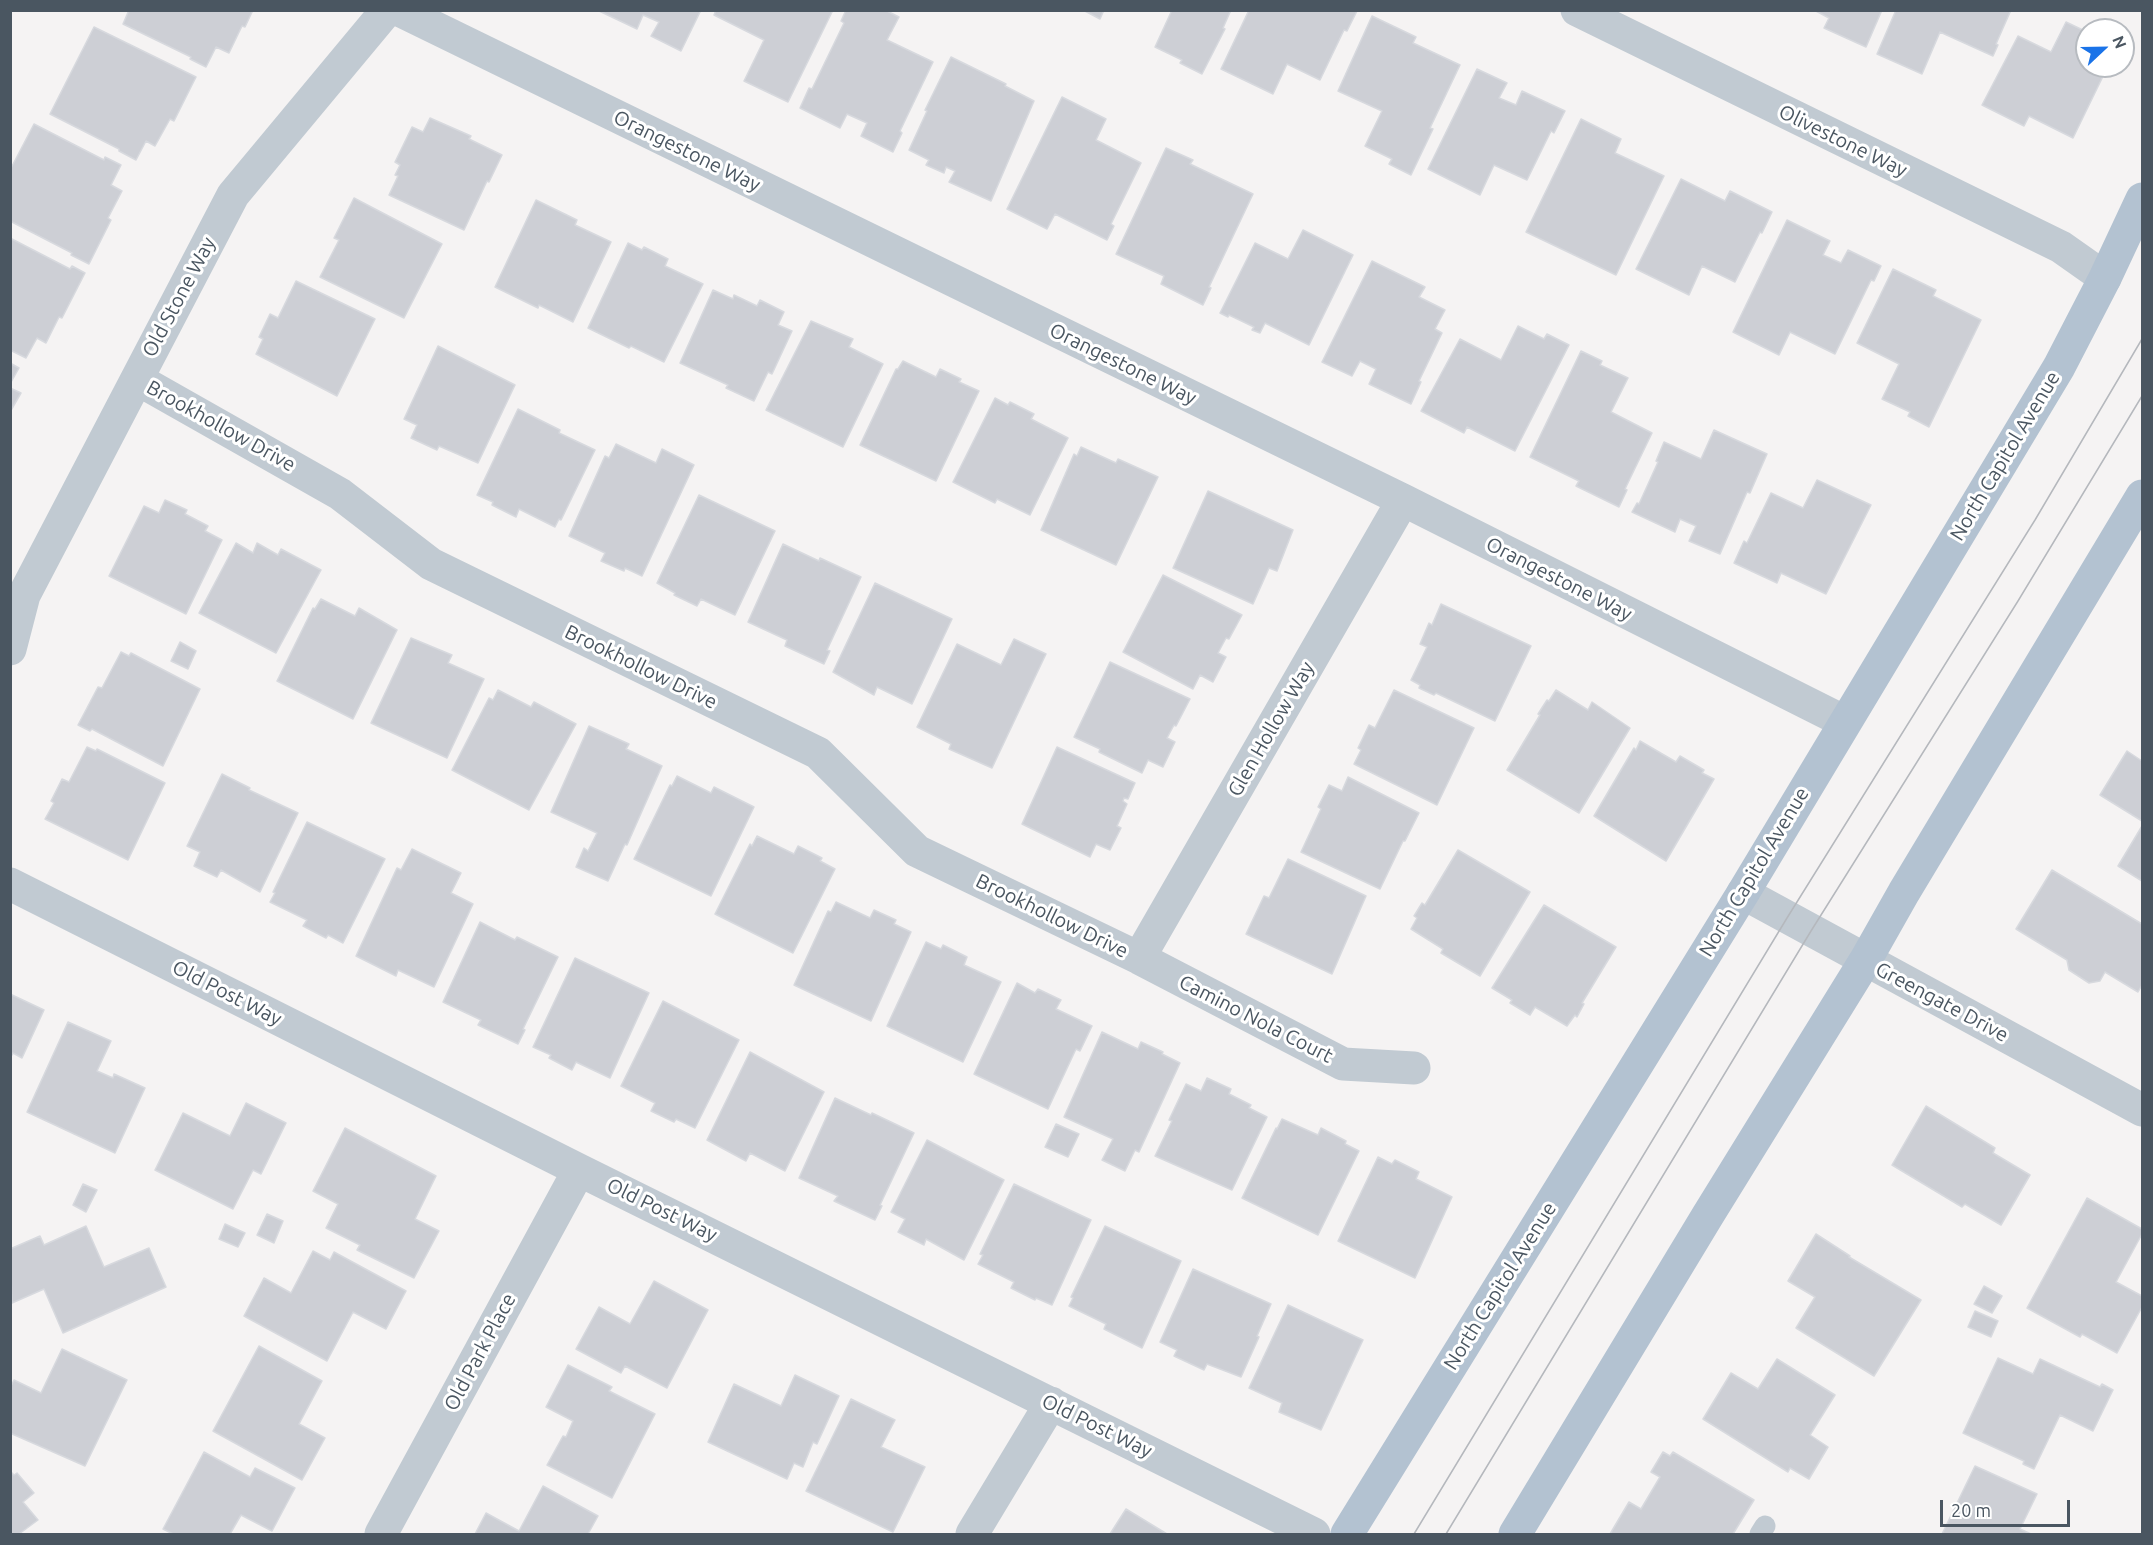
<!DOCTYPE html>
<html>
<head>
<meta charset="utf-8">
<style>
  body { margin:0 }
  #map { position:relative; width:2153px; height:1545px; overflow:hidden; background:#f5f3f3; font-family:Ubuntu,sans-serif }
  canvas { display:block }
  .frame { position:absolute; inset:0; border:12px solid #4a5661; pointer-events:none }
  .north { position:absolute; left:2075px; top:18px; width:60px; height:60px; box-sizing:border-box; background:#fff; border:2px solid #b7bbc0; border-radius:50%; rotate:68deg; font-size:16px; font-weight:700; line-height:24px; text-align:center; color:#4a5661 }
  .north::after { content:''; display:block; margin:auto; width:21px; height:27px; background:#1a73e8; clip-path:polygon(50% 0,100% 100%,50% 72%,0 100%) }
  .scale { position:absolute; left:1940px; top:1500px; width:130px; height:27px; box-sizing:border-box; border:3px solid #4a5661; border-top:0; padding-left:8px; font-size:18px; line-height:21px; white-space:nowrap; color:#4a5661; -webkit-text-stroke:4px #fff; paint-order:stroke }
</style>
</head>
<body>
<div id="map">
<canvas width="2153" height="1545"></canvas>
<div class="frame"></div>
<div class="north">N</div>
<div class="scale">20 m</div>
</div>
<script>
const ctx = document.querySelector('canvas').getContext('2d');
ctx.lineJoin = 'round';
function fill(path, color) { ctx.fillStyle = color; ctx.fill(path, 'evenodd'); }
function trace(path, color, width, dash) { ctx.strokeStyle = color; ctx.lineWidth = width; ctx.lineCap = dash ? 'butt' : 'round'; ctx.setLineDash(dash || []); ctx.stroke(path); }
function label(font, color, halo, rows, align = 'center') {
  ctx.font = font + ' Ubuntu,sans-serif'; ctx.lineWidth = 6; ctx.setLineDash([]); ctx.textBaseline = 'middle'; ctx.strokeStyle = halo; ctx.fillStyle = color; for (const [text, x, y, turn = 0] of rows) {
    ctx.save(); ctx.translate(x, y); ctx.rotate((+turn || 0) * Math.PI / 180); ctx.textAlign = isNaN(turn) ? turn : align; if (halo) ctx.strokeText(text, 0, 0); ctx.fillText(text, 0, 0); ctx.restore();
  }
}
const building = new Path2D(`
  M129 10H253L245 27 242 26 229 53 216 47 206 67 190 59 191 57 123 24Z
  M597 10H701L681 51 651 36 659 22 643 15 637 29Z
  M716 10H833L788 102 744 81 764 40 714 15Z
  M846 10H885L899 17 887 40 933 62 900 131 902 133 893 152 861 136 867 123 847 114 840 128 800 108 809 88 812 89 844 23 841 21Z
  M1083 10H1104L1100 19Z
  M1172 10H1231L1223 28 1225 29 1202 74 1180 63 1182 60 1155 47Z
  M1249 10H1355L1357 11 1347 31 1344 30 1320 80 1287 64 1273 94 1221 69Z
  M1814 10H1882L1866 47 1824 28 1829 18Z
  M1896 10H2011L1996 44 1998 45 1993 56 1940 32 1922 74 1877 54Z
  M1372 16 1416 37 1413 43 1460 65 1430 128 1433 129 1411 175 1389 164 1392 159 1365 146 1382 111 1338 91Z
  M2066 22 2087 32V66H2108L2073 138 2029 116 2024 126 1982 105 2018 36 2051 52Z
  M94 27 196 77 174 121 170 119 155 146 146 141 136 160 119 151V149L50 114Z
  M951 57 1006 84 1005 86 1034 101 991 201 949 182 955 171 946 167 944 173 926 165 929 160 909 150 927 111 925 110Z
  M1477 69 1507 83 1499 98 1516 105 1522 91 1565 111 1554 133 1551 131 1527 180 1494 165 1480 195 1428 169Z
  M1062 97 1106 119 1096 140 1141 163 1111 224 1114 226 1107 240 1055 214 1047 229 1007 209Z
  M430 118 471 136 469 139 502 155 489 182 487 181 464 230 389 195 398 176 395 175 400 165 395 162 412 127 423 132Z
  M1581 119 1621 139 1615 153 1664 176 1616 275 1526 232Z
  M34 124 104 160 105 157 121 165 111 185 122 191 108 218 111 220 89 264 71 255 72 253 10 221V170Z
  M1166 148 1193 160 1190 164 1253 194 1209 287 1211 288 1203 305 1161 284 1164 276 1116 254Z
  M1681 179 1725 201 1730 191 1772 212 1762 233 1760 232 1735 282 1702 266 1689 295 1636 269Z
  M354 198 442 244 404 318 320 277 339 240 334 238Z
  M536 200 577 220 575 225 611 242 573 322 539 305 538 308 495 287Z
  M1787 220 1830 241 1823 255 1841 263 1848 250 1881 266 1874 281 1871 280 1835 354 1790 332 1779 355 1733 332Z
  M1303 230 1353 255 1309 345 1265 323 1260 333 1252 330 1254 327 1229 315 1228 317 1220 313 1255 243 1288 259Z
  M10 238 70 269 72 266 85 273 62 318 59 317 46 343 37 338 26 358 10 350Z
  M628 243 642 250 644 247 668 259 665 266 703 284 664 362 631 346 629 348 588 328Z
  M1372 261 1425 287 1419 297 1445 310 1435 329 1442 333 1419 381 1421 382 1411 404 1369 384 1376 369 1360 361 1352 376 1322 362Z
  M1893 269 1936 290 1933 296 1981 320 1929 427 1908 416 1910 412 1882 399 1899 364 1857 343Z
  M296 281 375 319 337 396 256 354 263 339 259 337 270 314 278 318Z
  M713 290 733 299 734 295 757 306 760 300 784 312 778 325 792 331 772 374 768 372 754 401 726 388 728 385 680 363Z
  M811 321 853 339 849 347 883 364 843 447 766 410Z
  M1518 326 1544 339 1547 334 1569 345 1515 451 1467 427 1464 433 1421 411 1460 339 1501 360Z
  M438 346 515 385 478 463 439 446 437 450 411 438 417 425 404 419Z
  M1581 351 1602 361 1600 365 1628 378 1611 412 1652 433 1625 489 1627 490 1619 507 1576 486 1579 481 1530 457Z
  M903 361 936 377 940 369 961 379 959 382 979 391 936 481 860 445 896 369H898Z
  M10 363 19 368 10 384Z
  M10 388 21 393 10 412Z
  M995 398 1008 405 1010 402 1034 414 1031 419 1068 438 1030 515 997 499 995 503 953 482Z
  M518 409 560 430 559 433 595 450 561 520 559 519 555 527 519 509 516 517 492 505 493 502 477 495Z
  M1714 430 1767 454 1750 493 1747 492 1720 554 1689 541 1696 526 1680 519 1675 532 1632 512 1637 503 1639 504 1658 462 1656 461 1664 442 1701 459Z
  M616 444 656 463 662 449 694 465 642 576 625 568 624 571 601 561 605 553 569 536 605 456 609 458Z
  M1081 447 1116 463 1118 459 1158 477 1116 565 1041 530 1074 454 1077 456Z
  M1817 480 1871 505 1826 594 1781 573 1777 583 1734 563 1744 541 1747 543 1771 493 1803 508Z
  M1208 491 1293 530 1277 571 1269 568 1253 604 1173 568Z
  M699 495 775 531 735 615 701 599 697 606 674 595 675 593 657 583Z
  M165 500 187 510 185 514 208 526 205 531 222 540 186 614 109 576 144 506 159 513Z
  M236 543 253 553 257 543 278 555 281 549 321 570 276 653 199 613Z
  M783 544 819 561 820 558 861 577 827 650 830 651 824 664 785 646 787 640 748 622Z
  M1163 575 1242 615 1229 639 1226 638 1218 653 1226 657 1213 682 1200 675 1193 689 1123 652Z
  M875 583 952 619 912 704 877 687 874 695 833 672Z
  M321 599 355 616 359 608 397 630 353 719 277 681 313 608 315 609Z
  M1441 604 1531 646 1495 721 1436 693 1434 695 1419 688 1420 685 1411 680 1427 647 1420 644 1429 623 1432 625Z
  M411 638 452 655 448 663 484 679 447 758 371 723Z
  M1014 639 1046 654 992 768 949 749 951 744 917 727 957 644 1001 665Z
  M180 642 196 651 188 669 171 661Z
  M121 652 129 656 131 653 200 689 163 766 92 729 90 731 78 725 98 687 102 688Z
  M1110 662 1190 699 1176 726 1174 725 1167 738 1175 742 1163 767 1148 760 1142 773 1099 752 1100 749 1074 737Z
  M498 690 531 707 534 702 576 724 529 810 452 770 489 698 493 700Z
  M1394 690 1474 728 1437 805 1354 764 1361 750 1358 748 1369 725 1375 728Z
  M1556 690 1588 710 1592 702 1630 728 1579 813 1507 770 1540 715 1538 714 1547 700 1549 701Z
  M589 726 629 744 626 749 662 766 627 845 625 844 608 881 576 867 584 848 588 851 597 833 551 812Z
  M1640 741 1676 762 1680 756 1704 770 1702 773 1714 779 1666 861 1594 816 1634 748 1636 750Z
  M87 747 96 751 97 749 165 783 128 860 45 819 54 803 51 801 62 779 69 782Z
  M1057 747 1135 783 1128 799 1124 798 1123 801 1127 804 1117 826 1121 828 1110 850 1096 844 1090 857 1022 824Z
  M2127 751 2142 761V821L2100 795Z
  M222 774 250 788 249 790 298 813 260 892 221 870 217 877 194 866 200 852 187 846Z
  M677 776 711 793 714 787 754 807 711 896 634 859 670 785 672 786Z
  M1348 777 1419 813 1405 841H1403L1380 889 1301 852 1321 809 1318 807 1329 785 1342 791Z
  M307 822 385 859 343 943 328 935 326 938 303 926 307 920 270 902 275 893 273 892Z
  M2142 826V881L2118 866Z
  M757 836 794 854 798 846 822 858 820 861 835 869 793 953 715 914 750 844 752 846Z
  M412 849 461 873 451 893 473 904 434 987 398 970 396 976 356 956 397 868 401 870Z
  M1458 850 1530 892 1480 976 1441 953 1443 949 1411 929 1417 918 1414 916 1422 903 1425 905Z
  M1288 859 1366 896 1332 974 1246 934 1264 896 1269 898Z
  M2052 870 2142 924V985L2138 992 2105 972 2100 981 2089 983 2069 970 2067 960 2016 929Z
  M836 902 870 918 874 910 896 920 894 924 911 932 871 1021 794 985 828 911 831 912Z
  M1544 905 1616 947 1582 1003 1584 1004 1577 1017 1575 1015 1567 1026 1535 1007 1530 1015 1510 1003 1512 1000 1492 988Z
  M480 922 515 940 517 937 558 957 523 1029 525 1030 518 1044 478 1025 481 1020 443 1002Z
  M926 942 941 949 943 945 967 957 964 965 1001 982 963 1062 887 1026Z
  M575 958 649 993 610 1078 576 1062 572 1070 549 1058 551 1055 533 1047Z
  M1017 983 1035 993 1038 989 1061 1000 1056 1009 1092 1026 1080 1051 1076 1049 1048 1109 974 1074Z
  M10 994 44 1010 22 1058 13 1053 10 1058Z
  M663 1001 739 1040 695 1128 676 1119 674 1122 651 1111 655 1103 621 1086Z
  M68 1022 111 1041 97 1071 113 1078 114 1074 145 1088 115 1153 27 1112Z
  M1102 1032 1138 1049 1141 1042 1163 1052 1162 1054 1180 1063 1139 1152 1135 1150 1125 1171 1102 1160 1113 1139 1064 1117Z
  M750 1052 824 1092 785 1171 750 1153 746 1161 707 1140Z
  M1207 1078 1231 1089 1229 1094 1251 1105 1249 1108 1267 1117 1232 1190 1155 1156 1172 1121 1169 1120 1186 1084 1201 1091Z
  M835 1098 871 1115 872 1113 914 1133 880 1205 882 1206 875 1220 834 1201 838 1196 799 1178Z
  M246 1103 286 1123 261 1174 253 1170 233 1209 155 1170 183 1113 230 1136Z
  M1926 1106 1995 1148 1993 1153 2030 1175 2001 1225 1965 1204 1962 1207 1892 1165Z
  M1282 1119 1318 1135 1321 1128 1346 1141 1345 1144 1359 1151 1318 1235 1242 1198 1276 1128 1277 1129Z
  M1056 1124 1079 1134 1068 1157 1045 1147Z
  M345 1128 436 1176 415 1219 439 1231 414 1278 357 1250 360 1245 326 1228 338 1204 313 1191Z
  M927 1140 1004 1180 964 1260 926 1239 924 1245 898 1232 905 1219 891 1212Z
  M1378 1157 1392 1164 1395 1160 1419 1172 1416 1179 1452 1197 1415 1278 1338 1241Z
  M83 1184 97 1190 86 1212 73 1205Z
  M1014 1184 1091 1220 1052 1305 1036 1298 1035 1300 1011 1288 1014 1282 978 1264 983 1255 980 1254Z
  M2087 1198 2142 1229V1234L2116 1282 2142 1296V1307L2117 1353 2082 1334 2080 1337 2027 1308Z
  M267 1214 283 1221 274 1243 257 1235Z
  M225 1224 245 1233 238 1247 219 1239Z
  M86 1226 104 1267 149 1248 166 1287 63 1333 44 1289 12 1303 10 1249 40 1236 44 1245Z
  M1105 1226 1181 1261 1142 1348 1104 1329 1106 1324 1069 1306 1073 1298 1071 1297Z
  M1816 1234 1850 1256 1849 1257 1921 1300 1874 1376 1796 1328 1815 1297 1788 1281Z
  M313 1251 330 1260 334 1252 406 1291 386 1329 353 1312 327 1361 244 1316 264 1278 291 1293Z
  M1193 1269 1271 1304 1257 1336 1259 1337 1241 1377 1207 1364 1204 1370 1174 1356 1177 1350 1160 1342Z
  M654 1281 708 1310 667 1388 625 1366 621 1373 576 1349 599 1307 630 1324Z
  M1984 1286 2002 1296 1992 1313 1974 1304Z
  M1288 1305 1363 1340 1321 1430 1279 1412 1282 1403 1249 1388Z
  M1975 1311 1998 1321 1991 1337 1968 1327Z
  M259 1346 322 1381 299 1424 325 1438 302 1480 213 1431Z
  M62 1349 127 1380 85 1466 10 1433V1388L14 1380 41 1393Z
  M1998 1358 2033 1374 2040 1359 2100 1387 2102 1384 2113 1390 2093 1431 2060 1415 2034 1469 2023 1464 2024 1461 1963 1433Z
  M1777 1359 1835 1395 1810 1435 1828 1447 1809 1479 1790 1468 1788 1472 1703 1419 1731 1373 1758 1389Z
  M568 1365 612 1387 609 1391 655 1414 612 1498 547 1465 563 1436 566 1437 573 1421 546 1407Z
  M795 1375 839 1396 817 1444 813 1442 803 1467 794 1463 787 1479 708 1442 734 1384 781 1406Z
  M851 1399 895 1420 881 1447 925 1467 893 1532 806 1491Z
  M204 1452 250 1477 255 1468 295 1488 272 1531 241 1515 230 1534H173L163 1529Z
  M1663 1452 1670 1456 1673 1452 1754 1500 1733 1534H1610L1629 1502 1641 1509 1660 1477 1651 1472Z
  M1975 1466 2037 1494 2020 1529 2031 1534H1942Z
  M10 1471 14 1475 17 1473 34 1493 23 1502 38 1520 19 1534H10Z
  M543 1486 598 1516 588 1534H475L486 1513 519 1531Z
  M1126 1509 1167 1534H1110Z`);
fill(building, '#cdcfd5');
trace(building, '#d7d9de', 1.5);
trace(new Path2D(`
  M1760 1534 1765 1526`), '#c1cad2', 21);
trace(new Path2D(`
  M399 10 1403 500 1845 722
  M1577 10 2061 247 2105 278
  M137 379 340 494 431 564 818 753 917 851 1139 958 1343 1064 1414 1068
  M10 649 24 595 233 195 387 10
  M10 884 579 1170 1314 1534
  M1743 893 2142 1110
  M1139 958 1403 500
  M381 1534 579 1170
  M972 1534 1051 1403`), '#c1cad2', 33);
trace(new Path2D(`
  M1347 1534 1743 893 2008 452 2059 367 2105 278 2142 199
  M1515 1534 1708 1215 1865 961 1904 892 2142 496`), '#b3c2d1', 33);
trace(new Path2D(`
  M1414 1534 1787 918 2035 520 2142 339
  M1446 1534 1811 931 2018 601 2142 396`), '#b5b8bd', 1.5);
label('20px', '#4a5661', '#fff', [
  ["Olivestone Way",1843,141,26],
  ["Orangestone Way",687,151,26],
  ["Old Stone Way",179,297,-62],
  ["Orangestone Way",1123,364,26],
  ["Brookhollow Drive",221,426,29],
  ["North Capitol Avenue",2005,456,-59],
  ["Orangestone Way",1559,579,27],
  ["Brookhollow Drive",641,667,26],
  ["Glen Hollow Way",1271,729,-60],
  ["North Capitol Avenue",1754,872,-59],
  ["Brookhollow Drive",1052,916,26],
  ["Old Post Way",227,993,27],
  ["Greengate Drive",1942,1002,28],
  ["Camino Nola Court",1256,1019,27],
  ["Old Post Way",662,1210,26],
  ["North Capitol Avenue",1500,1286,-58],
  ["Old Park Place",480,1352,-62],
  ["Old Post Way",1097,1426,26]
]);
</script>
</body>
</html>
